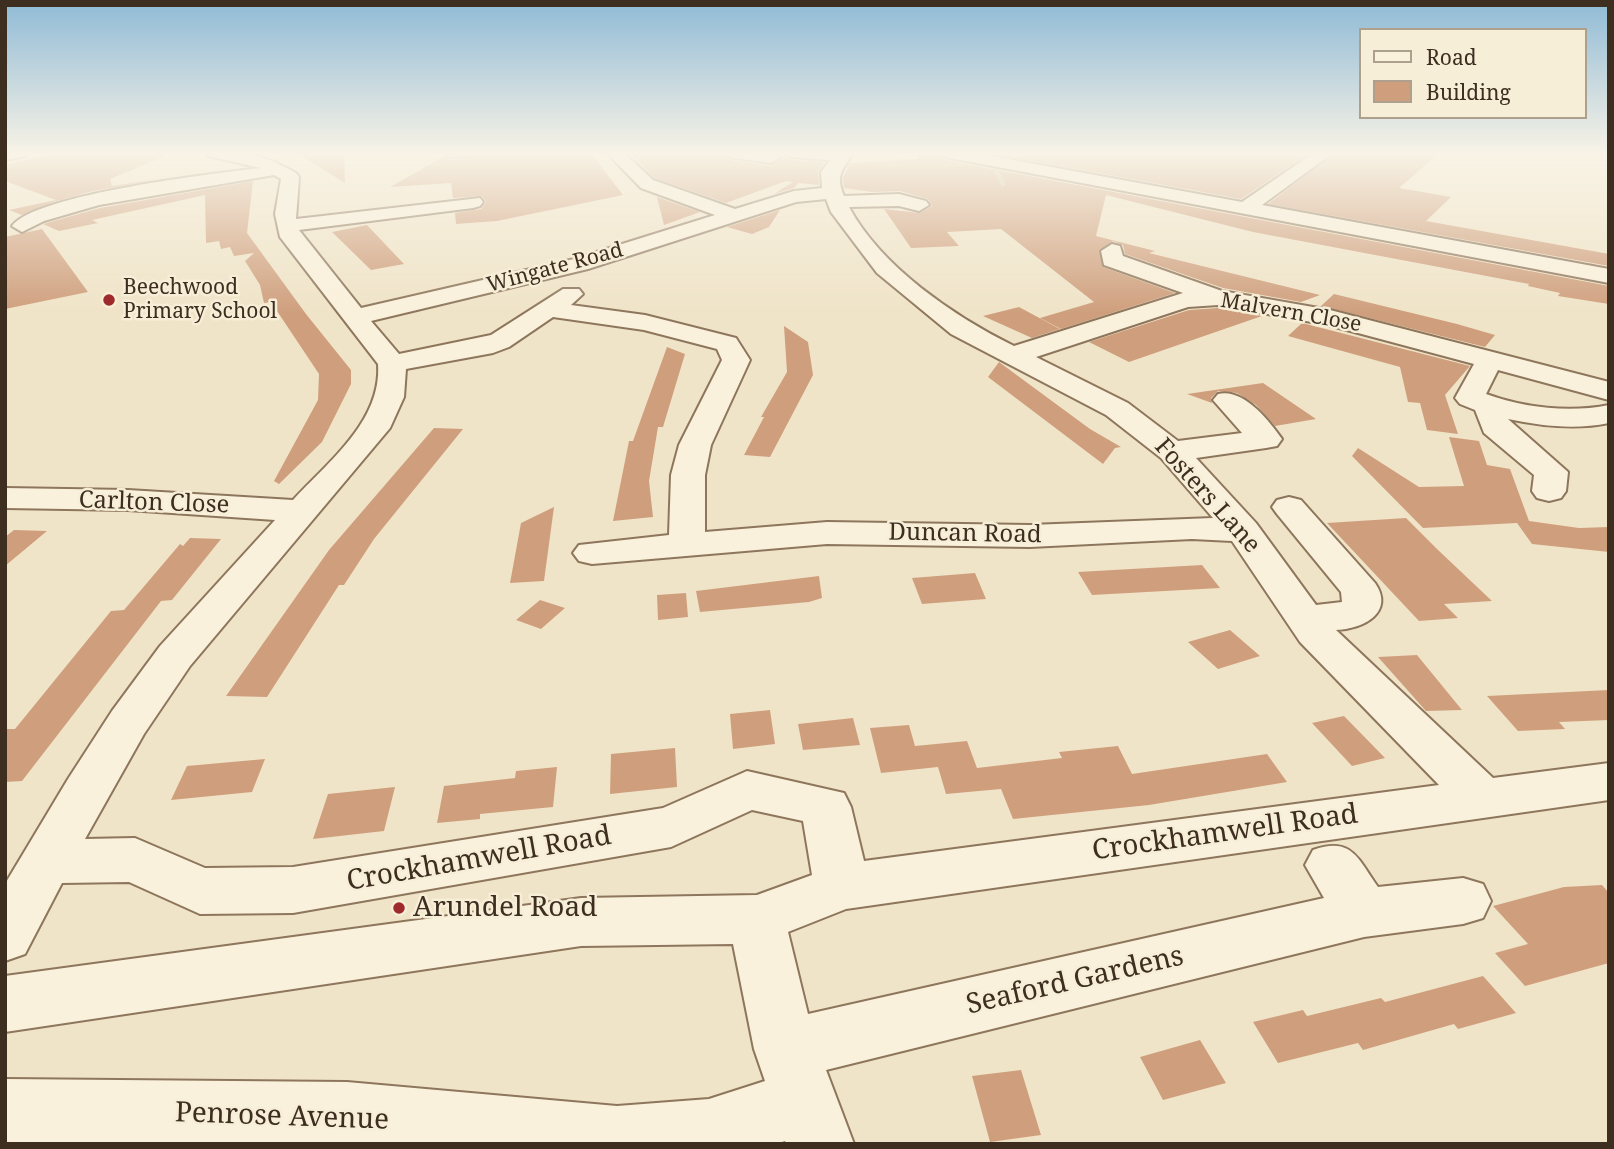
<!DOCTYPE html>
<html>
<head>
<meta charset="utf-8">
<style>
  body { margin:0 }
  #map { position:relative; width:1614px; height:1149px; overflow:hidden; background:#f0e4c8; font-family:"Noto Serif",serif }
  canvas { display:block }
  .frame { position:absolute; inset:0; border:7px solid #3d2e20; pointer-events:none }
  .legend { position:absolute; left:1359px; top:28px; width:228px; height:91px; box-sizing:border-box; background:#f7eed8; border:2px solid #ada18e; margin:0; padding:9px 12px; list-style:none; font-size:21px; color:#3d2e20 }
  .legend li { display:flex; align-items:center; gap:14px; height:35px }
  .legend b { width:35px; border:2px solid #ada18e }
</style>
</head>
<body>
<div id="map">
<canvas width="1614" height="1149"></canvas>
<div class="frame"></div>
<ul class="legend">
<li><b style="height:9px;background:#faf1dc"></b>Road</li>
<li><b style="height:19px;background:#cf9f7d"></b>Building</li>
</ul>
</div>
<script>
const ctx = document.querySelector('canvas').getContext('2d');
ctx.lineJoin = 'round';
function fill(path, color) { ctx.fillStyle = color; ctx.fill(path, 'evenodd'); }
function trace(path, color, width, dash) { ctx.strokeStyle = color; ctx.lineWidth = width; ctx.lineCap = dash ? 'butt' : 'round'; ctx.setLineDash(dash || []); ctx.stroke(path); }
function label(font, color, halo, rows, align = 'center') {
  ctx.font = font + ' "Noto Serif",serif'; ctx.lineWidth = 5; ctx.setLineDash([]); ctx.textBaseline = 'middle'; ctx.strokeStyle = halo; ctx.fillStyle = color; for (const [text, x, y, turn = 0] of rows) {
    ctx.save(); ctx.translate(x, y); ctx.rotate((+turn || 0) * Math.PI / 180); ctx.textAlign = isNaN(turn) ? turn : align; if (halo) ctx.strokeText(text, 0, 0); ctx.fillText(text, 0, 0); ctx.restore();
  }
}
fill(new Path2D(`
  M58 152H175L110 179 112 186 164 178 89 192 53 202 22 215 9 210 56 200 5 181V165Z
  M295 152H344L345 183Z
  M475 152H590L623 195 497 221 456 224 455 213 481 209 486 202 482 196 453 198 451 183 390 187 445 156 448 160 470 159Z
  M629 152H726L729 160 771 166 780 160V155L792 160 825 162 818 172 819 185 798 183 794 188 774 194 793 182 786 181 726 203 654 178Z
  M918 152H935L945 160 1609 286V304L1558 296 1560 293 1528 286 1529 284 1253 232 1106 195 1096 236 1155 251 1149 253 1320 295 1301 302 1223 288 1125 254 1123 245 1113 241 1099 250 1103 267 1175 293 1061 329 1040 318 1094 302 1001 229 947 232 959 246 911 248 884 209 920 213 932 206 928 199 900 191 872 192 844 188 843 178 850 163 917 159Z
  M983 152H1311L1241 199Z
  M1336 152H1409L1436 156 1399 188 1451 197 1426 221 1609 254V266L1268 204Z
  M253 181 247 233 306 314 351 370V384L322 442 279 484 274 481 318 400 319 374 271 302 264 303 260 285 245 261 254 253 234 256 230 247 221 249 219 241 206 243 205 195 92 220 98 223 59 231 43 224 100 208Z
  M657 197 700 212 664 225Z
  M780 210 769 227 752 234 727 227Z
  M367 225 404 264 371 270 332 232Z
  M42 229 88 292 5 309V237Z
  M1334 294 1457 324 1495 335 1485 347 1321 306Z
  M1019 307 1060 329 1032 338 983 316Z
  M1218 308 1262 316 1129 362 1089 342 1189 310Z
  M1302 323 1470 366 1445 395 1458 434 1427 430 1420 403 1408 402 1400 367 1288 336Z
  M784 326 808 342 813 375 770 457 744 455 764 417H761L787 372Z
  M667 347 685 354 663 427H658L649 481 653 517 613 521 629 441H633Z
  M999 362 1090 429 1121 447 1115 448 1103 464 988 377Z
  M1263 383 1316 419 1275 426 1256 405 1237 393 1218 391 1211 398 1212 403 1187 394Z
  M434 428 463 429 374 539 344 585H339L267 697 226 696 329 550Z
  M1449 437 1479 441 1487 465 1510 469 1529 521 1579 528 1609 527V552L1532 544 1517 523 1423 528 1352 456 1358 448 1419 487 1464 486Z
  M554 507 544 581 510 583 521 523Z
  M1406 518 1437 549 1492 601 1444 604 1458 618 1419 621 1327 523Z
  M14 530 47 531 5 566V537Z
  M190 538 221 539 172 600 161 601 22 781 5 782V729H15L111 611 124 610 180 544 183 546Z
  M1202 565 1220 588 1092 595 1078 572Z
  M975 573 986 599 922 604 912 578Z
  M819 576 822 598 809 602 700 612 696 591Z
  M686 593 688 617 658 620 657 595Z
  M540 600 565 608 541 629 516 620Z
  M1230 630 1260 656 1218 669 1188 642Z
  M1417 655 1462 710 1426 711 1378 657Z
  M1609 690V720L1559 722 1565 729 1518 731 1487 696Z
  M770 710 775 744 733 749 730 714Z
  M1344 716 1385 758 1352 766 1312 723Z
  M853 718 860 745 803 750 798 724Z
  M909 725 915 746 967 741 977 768 1062 758 1059 752 1118 746 1132 774 1267 754 1287 782 1149 805 1013 819 1001 789 946 794 938 767 881 773 870 728Z
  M675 748 677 787 610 794 611 754Z
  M265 759 252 792 171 800 187 766Z
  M557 767 553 807 480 814V819L437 823 444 786 515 778 516 771Z
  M395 787 384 831 313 839 328 794Z
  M1602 885 1609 893V963L1525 986 1495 953 1528 944 1493 906 1564 887Z
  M1483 976 1516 1013 1458 1029 1454 1024 1363 1050 1358 1043 1278 1063 1253 1022 1303 1010 1307 1016 1381 998 1385 1002Z
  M1200 1040 1226 1083 1163 1100 1140 1057Z
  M1021 1070 1041 1135 990 1142 972 1076Z`), '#cf9f7d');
trace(new Path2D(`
  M998 179 1002 177`), '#ccc0a6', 18, [18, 10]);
const minor = new Path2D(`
  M5 152H29L27 156 5 160Z
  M206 152C243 150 264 155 296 173L299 177 296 219 480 198 483 202 480 206 473 208 299 230 361 308 574 259 715 215 641 188 606 152H623L653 180 735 209 794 191 822 188 821 172 830 160 792 157 784 152H854C843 169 835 175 844 196L899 194 926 201 929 205 919 211 899 206 849 207C881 267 955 317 1014 346L1183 293 1104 265 1101 251 1112 244 1120 246 1123 256 1222 291 1330 310 1609 382V400L1498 370 1486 394C1524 408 1570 413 1609 405V423C1575 430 1541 426 1508 419L1568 472 1566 491 1561 498 1549 501 1537 498 1532 491 1534 475 1484 433 1475 410 1460 404 1455 398 1474 364 1328 325 1218 305 1188 307 1036 357 1128 403 1178 441 1242 433 1213 400 1218 394C1243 388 1268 419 1282 439L1277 446 1266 448 1196 458 1256 523 1316 605 1342 602 1341 592 1277 514 1272 507 1277 500 1289 497 1301 500 1375 583C1395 612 1364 629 1336 630L1493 778 1609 763V800L846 909 788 932 808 1014 1324 898 1305 865 1313 850C1352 836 1358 859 1378 887L1463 878 1483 884 1491 901 1483 918 1463 924 1364 937 826 1070 854 1144H786L785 1141 776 1144H5V1079L347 1082 617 1106 709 1099 765 1081 754 1049 733 944 581 946 5 1032V976L581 898 757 895 812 875 803 821 752 810 671 847 293 913 200 914 129 882 62 883 25 954 5 961V884L68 779 112 711 160 646 275 520 128 510 5 508V488L128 490 293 500C328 462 382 421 378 364L280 237 275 214 281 179 274 175 99 205 44 221 22 232 12 226C35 194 217 173 261 168L208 156ZM826 199 831 212 877 273 951 334 1106 415 1161 458 1213 518 1030 525 827 522 705 532V475L711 445 750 360 736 338 645 315 571 305 583 294 579 289H563L491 335 399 354 371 321 588 269 796 202ZM553 317 644 330 717 349 722 360 679 445 671 475 669 535 579 545 573 553 579 561 592 564 827 544 1030 547 1192 539 1232 541 1300 642 1439 785 864 861 851 807 844 793 747 771 663 808 293 867 205 868 135 838 85 839 144 734 190 666 390 428 404 397 406 369 493 353 509 347Z
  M447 152H472L470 156 448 157Z
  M728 152 777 154 779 158 771 163 729 157Z
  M937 152H970L1242 202 1315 152H1334L1262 205 1609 269V283L945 157Z`);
trace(minor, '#8d765c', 4);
fill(minor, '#faf1dc');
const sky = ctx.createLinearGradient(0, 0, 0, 313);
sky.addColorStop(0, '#8fbad6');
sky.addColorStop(0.49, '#f8f3e6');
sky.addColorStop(1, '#f8f3e600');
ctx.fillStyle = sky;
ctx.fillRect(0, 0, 1614, 313);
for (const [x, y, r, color] of [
  [109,300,7,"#9e2a2b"],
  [399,908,7,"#9e2a2b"]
]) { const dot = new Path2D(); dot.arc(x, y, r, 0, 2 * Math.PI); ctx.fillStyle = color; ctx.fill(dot); trace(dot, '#f7eed8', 2.5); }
label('21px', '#3d2e20', '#f7eed8', [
  ["Wingate Road",555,268,-15],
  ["Malvern Close",1291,313,10]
]);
label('21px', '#3d2e20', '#f7eed8', [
  ["Beechwood",123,288],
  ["Primary School",123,312]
], 'left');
label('24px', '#3d2e20', '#f7eed8', [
  ["Fosters Lane",1207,496,48],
  ["Carlton Close",154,503,2],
  ["Duncan Road",965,534,1]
]);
label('28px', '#3d2e20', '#f7eed8', [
  ["Crockhamwell Road",1225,833,-8],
  ["Crockhamwell Road",479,859,-10],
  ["Seaford Gardens",1075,981,-13],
  ["Penrose Avenue",282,1117,2]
]);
label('28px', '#3d2e20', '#f7eed8', [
  ["Arundel Road",413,908]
], 'left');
</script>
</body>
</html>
